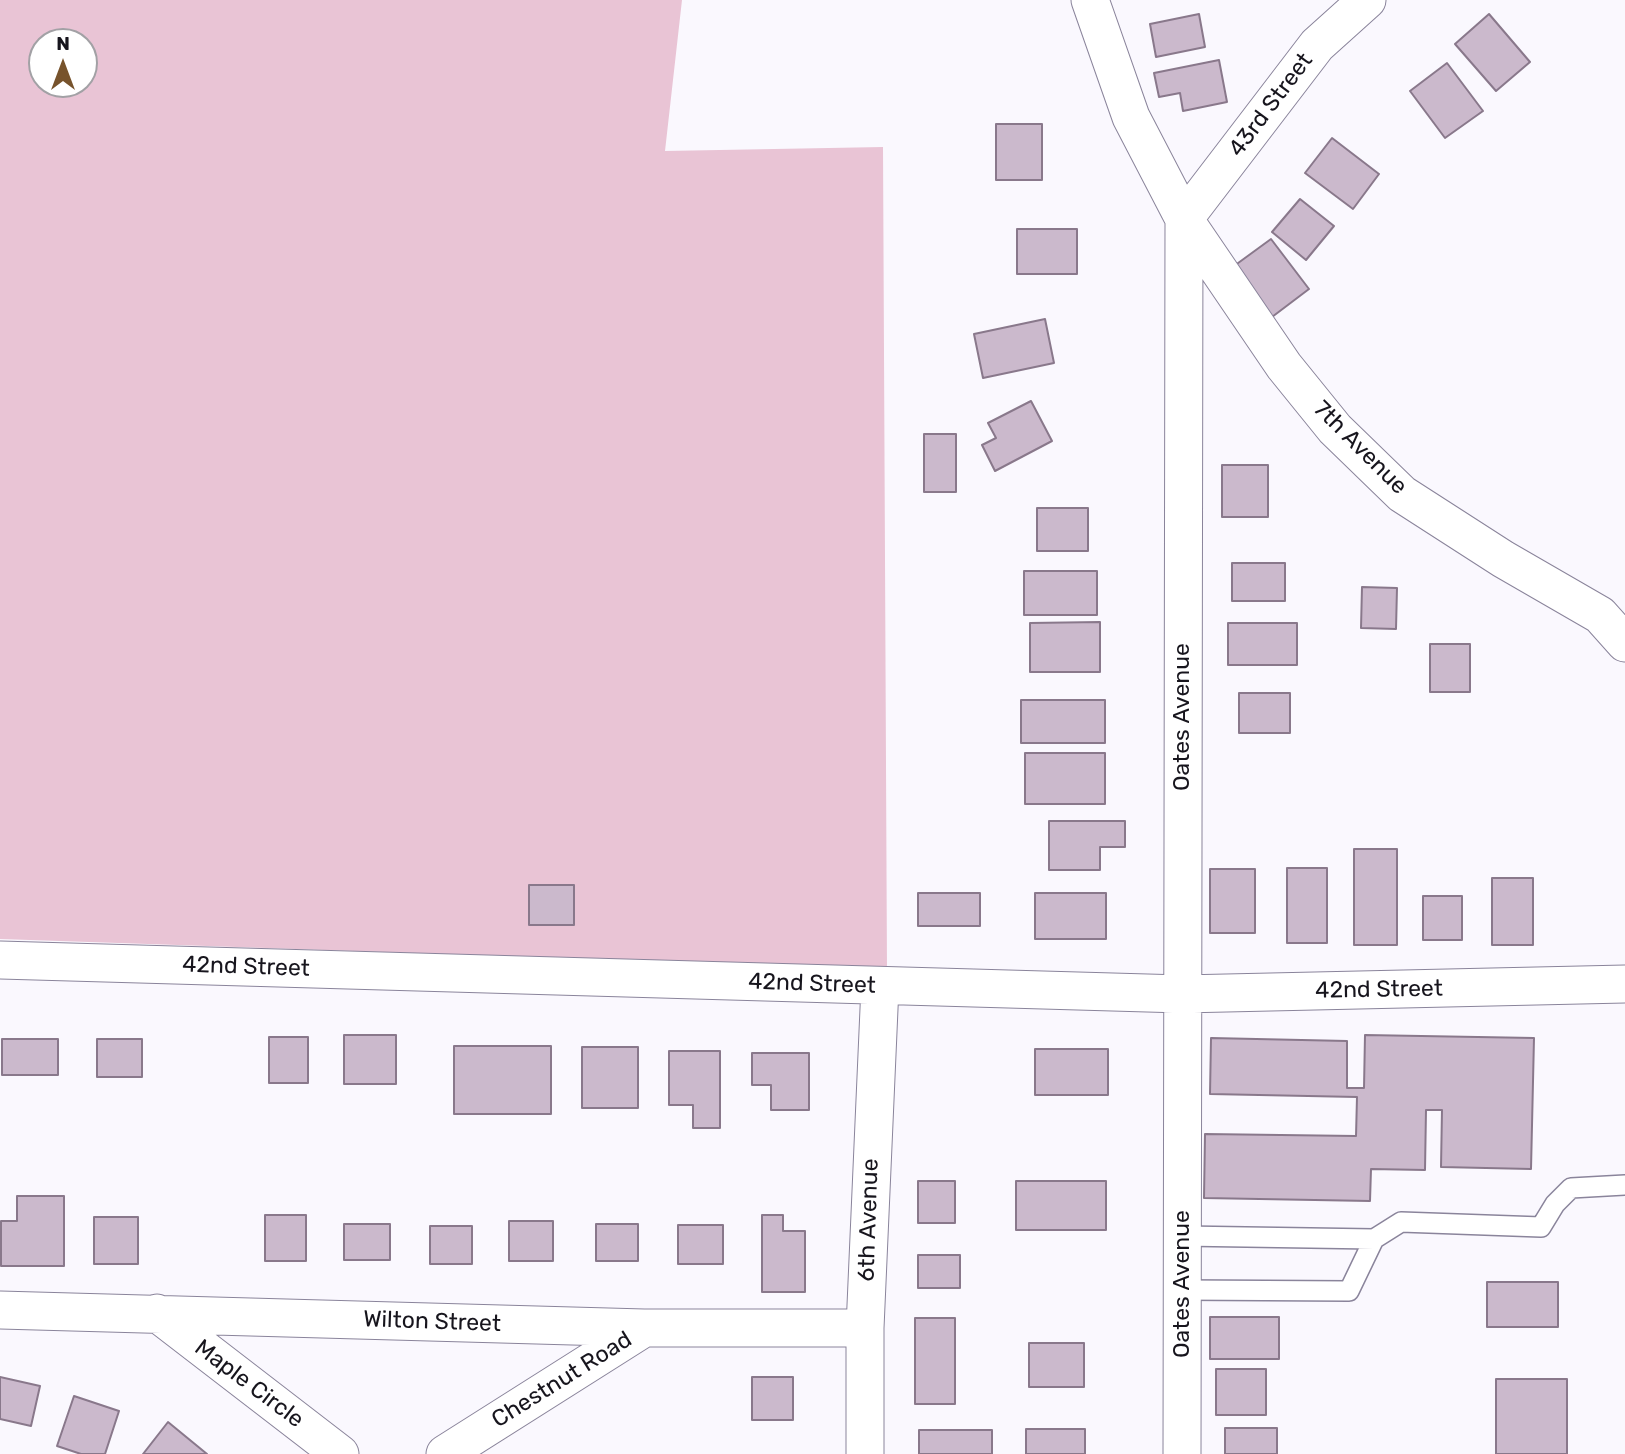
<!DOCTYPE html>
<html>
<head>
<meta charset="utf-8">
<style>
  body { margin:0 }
  #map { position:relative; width:1625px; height:1454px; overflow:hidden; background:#faf8fe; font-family:Rubik,sans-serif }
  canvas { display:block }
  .north { position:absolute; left:28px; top:28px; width:70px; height:70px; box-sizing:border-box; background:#fff; border:2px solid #a2a1a5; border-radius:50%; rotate:0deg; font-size:19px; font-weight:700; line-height:28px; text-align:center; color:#17151d }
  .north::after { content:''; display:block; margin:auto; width:24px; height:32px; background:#77532c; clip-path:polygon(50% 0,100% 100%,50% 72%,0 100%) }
</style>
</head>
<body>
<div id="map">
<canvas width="1625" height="1454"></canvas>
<div class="north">N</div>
</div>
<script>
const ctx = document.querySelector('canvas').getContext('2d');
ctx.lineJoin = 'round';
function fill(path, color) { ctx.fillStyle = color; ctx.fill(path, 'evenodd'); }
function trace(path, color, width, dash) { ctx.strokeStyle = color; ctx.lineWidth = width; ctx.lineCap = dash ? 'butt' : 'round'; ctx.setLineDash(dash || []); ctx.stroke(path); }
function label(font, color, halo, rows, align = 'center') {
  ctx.font = font + ' Rubik,sans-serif'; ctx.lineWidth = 7; ctx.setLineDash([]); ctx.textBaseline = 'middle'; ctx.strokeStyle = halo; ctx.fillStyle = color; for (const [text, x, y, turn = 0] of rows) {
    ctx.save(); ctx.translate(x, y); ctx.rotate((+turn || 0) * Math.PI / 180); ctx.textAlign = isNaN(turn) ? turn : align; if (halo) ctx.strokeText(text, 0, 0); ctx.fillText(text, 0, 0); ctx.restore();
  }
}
fill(new Path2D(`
  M0 0H682L665 151 883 147 887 969 0 939ZM42 42H84V84H42Z`), '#e9c4d5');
const building = new Path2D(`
  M1199 14 1205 47 1156 57 1150 24Z
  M1489 14 1530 62 1496 91 1455 44Z
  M1219 60 1227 102 1183 111 1180 93 1159 97 1154 73Z
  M1447 63 1483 111 1445 138 1410 91Z
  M996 124H1042V180H996Z
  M1332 138 1379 174 1353 209 1305 173Z
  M1300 199 1334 226 1306 260 1272 232Z
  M1017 229H1077V274H1017Z
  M1271 239 1309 289 1272 317 1234 266Z
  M1045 319 1054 363 983 378 974 334Z
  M1031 401 1052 441 995 471 982 445 996 438 988 423Z
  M924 434H956V492H924Z
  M1222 465H1268V517H1222Z
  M1037 508H1088V551H1037Z
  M1232 563H1285V601H1232Z
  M1024 571H1097V615H1024Z
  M1362 587 1397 588 1396 629 1361 628Z
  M1100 622V672H1030V623Z
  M1228 623H1297V665H1228Z
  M1430 644H1470V692H1430Z
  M1239 693H1290V733H1239Z
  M1021 700H1105V743H1021Z
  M1025 753H1105V804H1025Z
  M1049 821H1125V847H1100V870H1049Z
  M1354 849H1397V945H1354Z
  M1287 868H1327V943H1287Z
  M1210 869H1255V933H1210Z
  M1492 878H1533V945H1492Z
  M529 885H574V925H529Z
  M918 893H980V926H918Z
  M1035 893H1106V939H1035Z
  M1423 896H1462V940H1423Z
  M344 1035H396V1084H344Z
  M1365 1035 1534 1038 1531 1169 1441 1167 1442 1110H1426L1425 1170 1371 1169 1370 1201 1204 1198 1205 1134 1356 1136 1357 1097 1210 1094 1211 1038 1347 1041V1088H1364Z
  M269 1037H308V1083H269Z
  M2 1039H58V1075H2Z
  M97 1039H142V1077H97Z
  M454 1046H551V1114H454Z
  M582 1047H638V1108H582Z
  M1035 1049H1108V1095H1035Z
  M669 1051H720V1128H693V1105H669Z
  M752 1053H809V1110H771V1085H752Z
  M918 1181H955V1223H918Z
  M1016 1181H1106V1230H1016Z
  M17 1196H64V1266H1V1221H17Z
  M265 1215H306V1261H265Z
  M762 1215H783V1231H805V1292H762Z
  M94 1217H138V1264H94Z
  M509 1221H553V1261H509Z
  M344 1224H390V1260H344Z
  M596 1224H638V1261H596Z
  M678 1225H723V1264H678Z
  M430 1226H472V1264H430Z
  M918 1255H960V1288H918Z
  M1487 1282H1558V1327H1487Z
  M1210 1317H1279V1359H1210Z
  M915 1318H955V1404H915Z
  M1029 1343H1084V1387H1029Z
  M1216 1369H1266V1415H1216Z
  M0 1377 40 1386 31 1426 0 1419Z
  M752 1377H793V1420H752Z
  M1496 1379H1567V1454H1496Z
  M74 1396 119 1411 105 1454H81L57 1446Z
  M168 1422 207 1454H143Z
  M1225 1428H1277V1454H1225Z
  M1026 1429H1085V1454H1026Z
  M919 1430H992V1454H919Z`);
fill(building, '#cbb9cc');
trace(building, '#89788b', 2);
const lane = new Path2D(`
  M1182 1236 1374 1239 1401 1222 1541 1227 1555 1204 1571 1188 1625 1185
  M1182 1290 1349 1291 1374 1239`);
const street = new Path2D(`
  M1090 0 1131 117 1184 219 1182 1454
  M1367 0 1317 45 1184 219 1284 366 1335 429 1402 494 1503 559 1600 615 1625 643
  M0 960 1182 994 1625 984
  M0 1310 644 1328H865
  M157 1313 340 1454
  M445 1454 644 1328
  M865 1454V1328L880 986`);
trace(lane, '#8a849b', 22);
trace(street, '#8a849b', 39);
trace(lane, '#fff', 19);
trace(street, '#fff', 37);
label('23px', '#17151d', '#fff', [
  ["43rd Street",1271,105,-53],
  ["7th Avenue",1360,448,45],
  ["Oates Avenue",1182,717,-90],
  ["42nd Street",246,967,2],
  ["42nd Street",812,984,2],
  ["42nd Street",1379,990,-1],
  ["6th Avenue",869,1220,-88],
  ["Oates Avenue",1182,1284,-90],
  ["Wilton Street",432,1322,2],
  ["Chestnut Road",562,1380,-32],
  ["Maple Circle",249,1384,37]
]);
</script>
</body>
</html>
